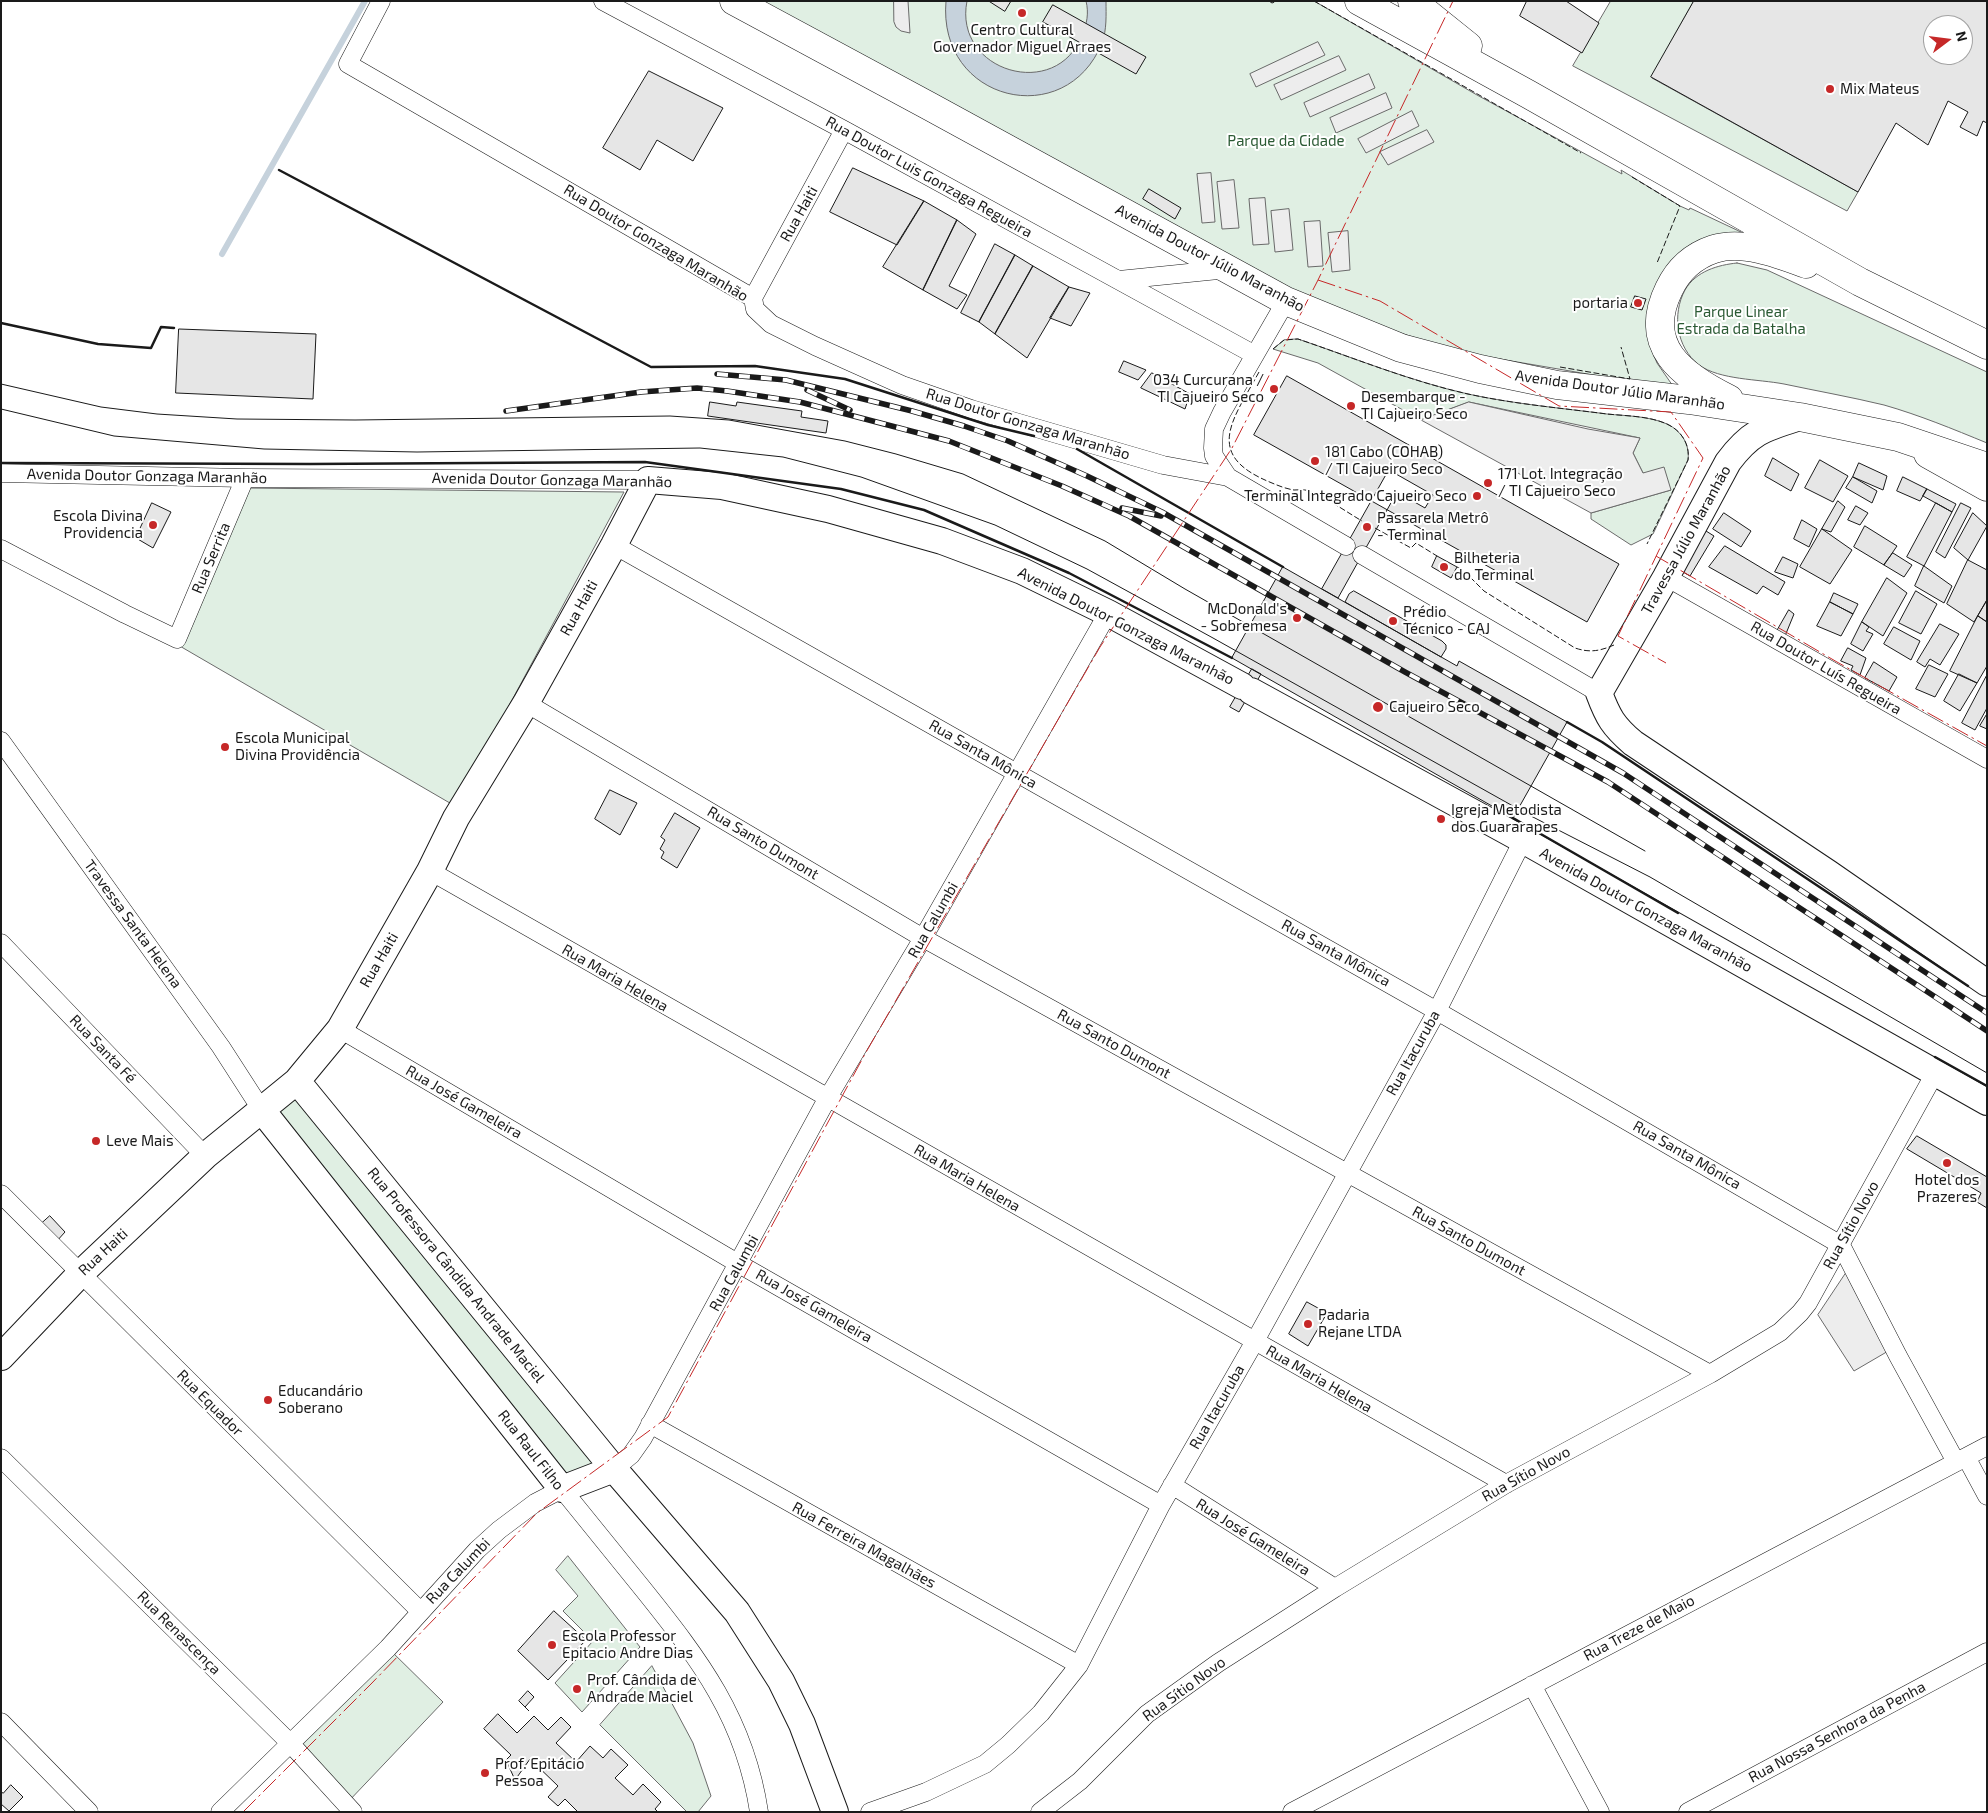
<!DOCTYPE html>
<html>
<head>
<meta charset="utf-8">
<style>
  body { margin:0 }
  #map { position:relative; width:1988px; height:1813px; overflow:hidden; background:#fff; font-family:"Exo 2",sans-serif }
  canvas { display:block }
  .frame { position:absolute; inset:0; border:2px solid #1a1a1a; pointer-events:none }
  .north { position:absolute; left:1923px; top:15px; width:50px; height:50px; box-sizing:border-box; background:#fff; border:1px solid #a3a3a3; border-radius:50%; rotate:75deg; font-size:14px; font-weight:700; line-height:20px; text-align:center; color:#1a1a1a }
  .north::after { content:''; display:block; margin:auto; width:18px; height:22px; background:#c62828; clip-path:polygon(50% 0,100% 100%,50% 72%,0 100%) }
</style>
</head>
<body>
<div id="map">
<canvas width="1988" height="1813"></canvas>
<div class="frame"></div>
<div class="north">N</div>
</div>
<script>
const ctx = document.querySelector('canvas').getContext('2d');
ctx.lineJoin = 'round';
function fill(path, color) { ctx.fillStyle = color; ctx.fill(path, 'evenodd'); }
function trace(path, color, width, dash) { ctx.strokeStyle = color; ctx.lineWidth = width; ctx.lineCap = dash ? 'butt' : 'round'; ctx.setLineDash(dash || []); ctx.stroke(path); }
function label(font, color, halo, rows, align = 'center') {
  ctx.font = font + ' "Exo 2",sans-serif'; ctx.lineWidth = 4; ctx.setLineDash([]); ctx.textBaseline = 'middle'; ctx.strokeStyle = halo; ctx.fillStyle = color; for (const [text, x, y, turn = 0] of rows) {
    ctx.save(); ctx.translate(x, y); ctx.rotate((+turn || 0) * Math.PI / 180); ctx.textAlign = isNaN(turn) ? turn : align; if (halo) ctx.strokeText(text, 0, 0); ctx.fillText(text, 0, 0); ctx.restore();
  }
}
const green = new Path2D(`
  M755 1H1314L1477 95 1622 174 1621 170 1680 206 1689 210 1690 208 1741 232 1727 234 1653 306 1650 346 1657 363 1675 389 1459 352 1304 302Z
  M1611 1H1694L1652 78 1858 192 1847 211 1573 66Z
  M1737 263 1767 270 1987 372V443C1953 429 1919 415 1884 405 1851 397 1817 391 1784 384 1758 379 1720 380 1699 365 1676 347 1672 314 1685 290 1696 271 1718 265 1737 263Z
  M1298 339C1354 358 1410 381 1468 394 1514 404 1561 408 1607 414 1627 416 1649 416 1667 424 1682 431 1690 445 1688 460L1653 534 1631 545 1591 519V513L1671 490 1643 473 1633 453 1640 438 1469 402 1421 420 1318 363 1273 349 1284 340Z
  M246 488 624 492 455 806 178 645Z
  M297 1081 597 1450 587 1477 557 1482 261 1109Z
  M568 1556 640 1647 582 1712 555 1683 593 1641 563 1611 578 1596 556 1570Z
  M388 1648 443 1702 346 1804 290 1743Z
  M652 1666 693 1743 711 1796 698 1812H687L600 1725Z`);
fill(green, '#e0efe3');
trace(green, '#6a6a6a', 1);
const parking = new Path2D(`
  M894 1H908L910 33 901 31 896 27 894 22Z
  M1318 42 1325 55 1256 87 1250 74Z
  M1339 56 1346 70 1281 100 1274 85Z
  M1369 74 1375 88 1310 117 1304 103Z
  M1386 93 1392 108 1336 133 1330 118Z
  M1412 111 1419 126 1366 153 1358 139Z
  M1427 130 1434 142 1388 165 1380 152Z
  M1211 173 1215 222 1202 223 1197 174Z
  M1234 180 1239 228 1222 229 1217 182Z
  M1265 198 1269 244 1253 245 1249 199Z
  M1289 209 1293 250 1275 252 1271 211Z
  M1320 221 1323 266 1308 267 1304 222Z
  M1348 231 1350 270 1332 272 1328 233Z
  M1469 402 1588 429 1640 438 1633 453 1643 473 1664 467 1671 490 1591 513 1421 420Z
  M1846 1273 1890 1350 1854 1371 1818 1315Z`);
fill(parking, '#ededed');
trace(parking, '#6a6a6a', 1);
const water = new Path2D(`
  M946 1H967C953 72 1057 102 1082 35 1087 24 1089 13 1086 1H1106C1106 15 1107 29 1102 43 1066 132 937 102 946 1Z`);
fill(water, '#c6d2dc');
trace(water, '#6a6a6a', 1);
trace(new Path2D(`
  M222 254 365 1`), '#c6d2dc', 6);
const building = new Path2D(`
  M989 1H1011L1005 11Z
  M1527 1H1566L1599 23 1582 53 1520 16Z
  M1694 1H1987V123L1983 121 1977 136 1960 127 1968 112 1948 101 1928 145 1896 123 1858 192 1651 77ZM1933 25H1963V55H1933Z
  M1053 5 1146 57 1136 74 1043 22Z
  M649 71 723 108 693 161 657 140 640 170 603 148Z
  M853 168 924 201 897 245 830 212Z
  M1149 189 1181 208 1175 219 1143 199Z
  M924 201 957 220 923 290 883 267Z
  M957 220 976 234 949 286 967 295 957 309 923 290Z
  M995 244 1015 255 979 322 961 313Z
  M1015 255 1033 266 995 334 979 322Z
  M1033 266 1069 287 1027 358 995 334Z
  M1069 287 1090 293 1071 326 1050 318Z
  M1635 296 1646 299 1642 310 1631 307Z
  M179 329 316 334 313 399 176 393Z
  M1124 361 1146 370 1138 380 1119 372Z
  M1152 373 1190 394 1185 409 1141 388Z
  M1287 376 1619 564 1587 622 1254 435Z
  M710 402 736 406 737 402 802 411 801 417 828 421 826 433 708 416Z
  M1773 458 1799 474 1791 491 1765 476Z
  M1820 460 1848 476 1833 502 1805 488Z
  M1859 463 1887 476 1883 490 1853 477Z
  M1389 470 1433 495 1425 508 1397 492 1338 598 1322 589Z
  M1853 477 1877 491 1872 503 1846 488Z
  M1903 477 1927 489 1920 501 1897 491Z
  M1927 489 1956 504 1952 512 1923 496Z
  M1838 501 1845 507 1831 532 1822 529Z
  M152 503 171 512 153 548 136 538Z
  M1936 503 1952 512 1924 566 1907 557Z
  M1961 503 1971 508 1945 558 1936 552Z
  M1856 506 1868 513 1860 525 1848 520Z
  M1724 513 1751 531 1741 547 1713 529Z
  M1973 513 1987 526 1968 560 1954 548Z
  M1802 520 1817 529 1809 547 1794 539Z
  M1865 526 1897 546 1884 565 1854 547Z
  M1822 529 1852 550 1830 584 1800 567Z
  M1706 531 1714 536 1690 576 1683 572Z
  M1725 546 1785 582 1778 595 1763 586 1757 594 1709 567Z
  M1893 553 1912 565 1904 577 1884 565Z
  M1437 556 1457 567 1451 578 1432 567Z
  M1783 557 1798 564 1793 578 1775 572Z
  M1968 560 1987 570V600L1974 622 1947 604Z
  M1924 566 1952 586 1944 603 1915 586Z
  M1283 567 1457 666 1459 661 1567 722 1513 818 1232 658Z
  M1887 578 1907 593 1883 636 1862 622Z
  M1354 591 1442 641 1446 645V649L1441 657 1345 602 1349 594Z
  M1916 591 1937 604 1921 634 1899 623Z
  M1834 593 1858 604 1853 614 1830 602Z
  M1987 600V622L1978 616Z
  M1830 602 1853 614 1841 636 1817 626Z
  M1789 610 1794 614 1785 636 1777 631Z
  M1978 616 1987 622V666L1977 683 1950 671Z
  M1862 622 1869 627 1866 631 1873 634 1863 651 1851 644Z
  M1940 624 1959 634 1940 665 1930 659 1925 667 1917 662Z
  M1894 627 1920 641 1911 660 1884 644Z
  M1848 648 1866 658 1860 675 1851 670 1853 666 1841 661Z
  M1874 662 1897 677 1889 691 1865 678Z
  M1929 665 1948 674 1935 697 1916 689Z
  M1252 669 1261 674 1239 712 1230 707Z
  M1959 674 1977 683 1960 711 1944 701Z
  M1987 675V708L1975 730 1962 723Z
  M1987 714V729L1980 726Z
  M610 790 637 803 620 835 595 819Z
  M675 813 700 828 677 868 661 858 664 852 660 849 665 840 661 837Z
  M1917 1136 1987 1177V1208L1977 1202 1981 1193 1907 1149Z
  M50 1216 65 1232 56 1242 40 1225Z
  M1307 1302 1327 1313 1308 1346 1289 1334Z
  M554 1611 586 1640 548 1680 518 1651Z
  M528 1691 534 1697 525 1707 529 1711 519 1701Z
  M498 1714 517 1733 534 1716 548 1730 561 1717 571 1727 556 1743 576 1762 590 1746 603 1758 611 1749 628 1765 615 1778 633 1795 643 1784 661 1802 655 1809 658 1812H578L565 1799 558 1806 548 1797 558 1786 530 1759 515 1780 506 1760 511 1755 484 1729Z
  M11 1785 23 1797 9 1811 1 1804V1792L3 1793Z`);
fill(building, '#e6e6e6');
trace(building, '#1a1a1a', 1);
const street = new Path2D(`
  M381 1 348 64 753 298 755 309 771 324 815 346 902 385 971 409 1163 465 1228 477
  M603 1 844 130 1255 355
  M1119 280 1228 269
  M753 298 844 130
  M1286 301 1222 412 1214 429 1213 448 1214 456 1228 477 1346 546
  M1 473 245 478 648 480
  M614 545 1437 1011 1841 1245 1898 1356 1956 1462
  M1 549 125 614 177 639 245 478
  M1362 555 1599 693
  M1666 577 1987 759
  M526 703 923 938 1710 1374
  M1 741 221 1047 261 1109
  M430 871 1506 1484
  M1 943 205 1156
  M340 1029 739 1264 1161 1505
  M1 1194 420 1611
  M650 1424 1079 1665
  M1966 1457 1987 1496
  M1 1458 290 1743 353 1812
  M614 1469 631 1455 643 1438 827 1099 923 938 1108 613
  M1172 1485 1335 1588
  M1532 1685 1600 1812
  M1 1722 89 1812
  M220 1812 388 1648 477 1550 499 1530 535 1503 562 1489C589 1522 616 1556 643 1589 700 1660 745 1719 759 1812
  M870 1812 926 1792 985 1764 1008 1745 1041 1713 1079 1665 1161 1505 1255 1341 1437 1011 1523 840
  M1040 1812 1080 1781 1147 1714 1218 1663 1335 1588 1506 1484 1710 1374 1780 1332 1800 1313 1808 1303 1935 1073
  M1292 1812 1987 1446
  M1688 1812 1987 1652`);
const secondary = new Path2D(`
  M1800 417C1765 428 1751 431 1728 462L1666 577 1599 693C1608 717 1613 726 1633 743L1828 873 1987 983
  M1251 691 1523 840 1987 1102
  M297 1081 614 1469 737 1612 781 1681 802 1724 835 1812
  M261 1109 562 1489 614 1469
  M1 1357 80 1274 205 1156 297 1081 340 1029 430 871 456 818 526 703 614 545 648 480 722 486 828 509 942 541 1022 571 1108 613 1242 686`);
const primary = new Path2D(`
  M1928 454 1987 487`);
const highway = new Path2D(`
  M734 1 929 106 1286 301 1401 348 1480 369 1557 385 1689 400 1800 417 1898 437 1987 467
  M1359 1 1528 94 1860 282 1987 345
  M1412 1 1468 46
  M1729 399C1682 376 1641 346 1669 289 1678 270 1693 256 1714 249 1743 240 1779 254 1806 264`);
trace(street, '#1a1a1a', 19);
trace(secondary, '#1a1a1a', 28);
trace(primary, '#1a1a1a', 29);
trace(highway, '#1a1a1a', 29);
trace(street, '#fff', 18);
trace(secondary, '#fff', 26);
trace(primary, '#fff', 28);
trace(highway, '#fff', 28);
trace(new Path2D(`
  M1 384 101 407 157 414 237 419 355 420 670 416 729 420 845 441 896 454 963 474 1105 541 1185 589 1645 851
  M1 409 114 436 264 449 417 452 700 448 783 457 861 477 995 525 1087 569 1213 638 1529 815 1650 877 1987 1073`), '#1a1a1a', 1);
const rail = new Path2D(`
  M717 374 786 380 912 411 964 426 1008 441 1087 476 1162 512 1623 773 1987 1013
  M807 390 850 410
  M506 411 641 392 697 388 727 391 800 402 949 441 1062 486 1129 516 1405 672 1608 782 1987 1031
  M1122 508 1161 516`);
trace(rail, '#1a1a1a', 5.5);
trace(rail, '#fff', 4, [11]);
trace(new Path2D(`
  M1269 1 1272 3 1277 1
  M1314 1 1581 153
  M1632 177 1680 206 1657 263
  M1273 349 1284 340 1298 339C1354 358 1410 381 1468 394 1514 404 1561 408 1607 414 1627 416 1649 416 1667 424 1682 431 1690 445 1688 460L1647 544
  M1560 367 1630 379 1621 347
  M1259 372C1233 420 1202 455 1272 483 1279 486 1287 489 1294 490 1299 490 1304 489 1309 491 1327 498 1345 511 1362 521
  M1375 528 1411 548 1416 543 1437 556
  M1457 567 1462 569 1484 591 1575 648C1590 653 1600 651 1614 645`), '#1a1a1a', 1, [6, 2.5]);
trace(new Path2D(`
  M279 170 651 367 755 366 845 379 988 425 1034 436
  M1 323 98 344 151 348 161 327 174 328
  M1077 449 1283 567
  M1 463 310 464 645 462 841 489 924 510 1069 573 1232 658
  M1567 722 1602 742 1968 986
  M1513 818 1678 913
  M1935 1057 1987 1086`), '#1a1a1a', 2.5);
trace(new Path2D(`
  M1318 280 1380 301 1559 406 1671 412 1703 458 1618 636 1666 663
  M1656 556 1837 662 1987 746
  M243 1812 371 1684 537 1513 668 1417 865 1054 1100 647 1232 448 1318 280 1453 1`), '#c62828', 1, [18, 4, 2.5, 4]);
for (const [x, y, r, color] of [
  [1022,13,5,"#c62828"],
  [1830,89,5,"#c62828"],
  [1638,303,5,"#c62828"],
  [1274,389,5,"#c62828"],
  [1351,406,5,"#c62828"],
  [1315,461,5,"#c62828"],
  [1488,483,5,"#c62828"],
  [1477,496,5,"#c62828"],
  [153,525,5,"#c62828"],
  [1367,527,5,"#c62828"],
  [1444,567,5,"#c62828"],
  [1297,618,5,"#c62828"],
  [1393,621,5,"#c62828"],
  [1378,707,6,"#c62828"],
  [225,747,5,"#c62828"],
  [1441,819,5,"#c62828"],
  [96,1141,5,"#c62828"],
  [1947,1163,5,"#c62828"],
  [1308,1324,5,"#c62828"],
  [268,1400,5,"#c62828"],
  [552,1645,5,"#c62828"],
  [577,1689,5,"#c62828"],
  [485,1773,5,"#c62828"]
]) { const dot = new Path2D(); dot.arc(x, y, r, 0, 2 * Math.PI); ctx.fillStyle = color; ctx.fill(dot); trace(dot, '#fff', 2); }
label('15px', '#1a1a1a', '#fff', [
  ["Centro Cultural",1022,30,"center"],
  ["Governador Miguel Arraes",1022,47,"center"],
  ["Mix Mateus",1840,89],
  ["portaria",1628,303,"right"],
  ["034 Curcurana /",1264,380,"right"],
  ["TI Cajueiro Seco",1264,397,"right"],
  ["Desembarque -",1361,397],
  ["TI Cajueiro Seco",1361,414],
  ["181 Cabo (COHAB)",1325,452],
  ["/ TI Cajueiro Seco",1325,469],
  ["171 Lot. Integração",1498,474],
  ["/ TI Cajueiro Seco",1498,491],
  ["Terminal Integrado Cajueiro Seco",1467,496,"right"],
  ["Escola Divina",143,516,"right"],
  ["Providencia",143,533,"right"],
  ["Passarela Metrô",1377,518],
  ["- Terminal",1377,535],
  ["Bilheteria",1454,558],
  ["do Terminal",1454,575],
  ["McDonald's",1287,609,"right"],
  ["- Sobremesa",1287,626,"right"],
  ["Prédio",1403,612],
  ["Técnico - CAJ",1403,629],
  ["Cajueiro Seco",1389,707],
  ["Escola Municipal",235,738],
  ["Divina Providência",235,755],
  ["Igreja Metodista",1451,810],
  ["dos Guararapes",1451,827],
  ["Leve Mais",106,1141],
  ["Hotel dos",1947,1180,"center"],
  ["Prazeres",1947,1197,"center"],
  ["Padaria",1318,1315],
  ["Rejane LTDA",1318,1332],
  ["Educandário",278,1391],
  ["Soberano",278,1408],
  ["Escola Professor",562,1636],
  ["Epitacio Andre Dias",562,1653],
  ["Prof. Cândida de",587,1680],
  ["Andrade Maciel",587,1697],
  ["Prof. Epitácio",495,1764],
  ["Pessoa",495,1781]
], 'left');
label('15px', '#2b5a34', '#fff', [
  ["Parque da Cidade",1286,141],
  ["Parque Linear",1741,312],
  ["Estrada da Batalha",1741,329]
]);
label('15px', '#1a1a1a', '#fff', [
  ["Rua Doutor Luis Gonzaga Regueira",929,177,29],
  ["Rua Haiti",799,214,-61],
  ["Rua Doutor Gonzaga Maranhão",656,243,31],
  ["Avenida Doutor Júlio Maranhão",1210,258,28],
  ["Avenida Doutor Júlio Maranhão",1620,390,8],
  ["Rua Doutor Gonzaga Maranhão",1028,424,17],
  ["Avenida Doutor Gonzaga Maranhão",147,476,1],
  ["Avenida Doutor Gonzaga Maranhão",552,480,1],
  ["Travessa Júlio Maranhão",1686,540,-61],
  ["Rua Serrita",211,558,-67],
  ["Rua Haiti",579,608,-61],
  ["Avenida Doutor Gonzaga Maranhão",1126,626,27],
  ["Rua Doutor Luís Regueira",1826,668,30],
  ["Rua Santa Mônica",983,754,30],
  ["Rua Santo Dumont",763,843,31],
  ["Avenida Doutor Gonzaga Maranhão",1646,910,29],
  ["Rua Calumbi",933,920,-60],
  ["Travessa Santa Helena",133,924,54],
  ["Rua Santa Mônica",1336,953,29],
  ["Rua Haiti",379,960,-60],
  ["Rua Maria Helena",615,978,30],
  ["Rua Santo Dumont",1114,1044,29],
  ["Rua Santa Fé",103,1049,46],
  ["Rua Itacuruba",1413,1053,-61],
  ["Rua José Gameleira",464,1102,30],
  ["Rua Santa Mônica",1687,1155,30],
  ["Rua Maria Helena",967,1178,30],
  ["Rua Sítio Novo",1851,1225,-61],
  ["Rua Santo Dumont",1469,1241,29],
  ["Rua Haiti",103,1252,-43],
  ["Rua Calumbi",734,1273,-61],
  ["Rua Professora Cândida Andrade Maciel",456,1275,51],
  ["Rua José Gameleira",814,1306,30],
  ["Rua Maria Helena",1319,1379,30],
  ["Rua Equador",210,1403,45],
  ["Rua Itacuruba",1217,1407,-60],
  ["Rua Raul Filho",531,1450,52],
  ["Rua Sítio Novo",1526,1474,-29],
  ["Rua José Gameleira",1253,1537,32],
  ["Rua Ferreira Magalhães",864,1545,29],
  ["Rua Calumbi",458,1571,-46],
  ["Rua Treze de Maio",1639,1628,-28],
  ["Rua Renascença",179,1633,45],
  ["Rua Sítio Novo",1184,1689,-36],
  ["Rua Nossa Senhora da Penha",1837,1732,-28]
]);
</script>
</body>
</html>
